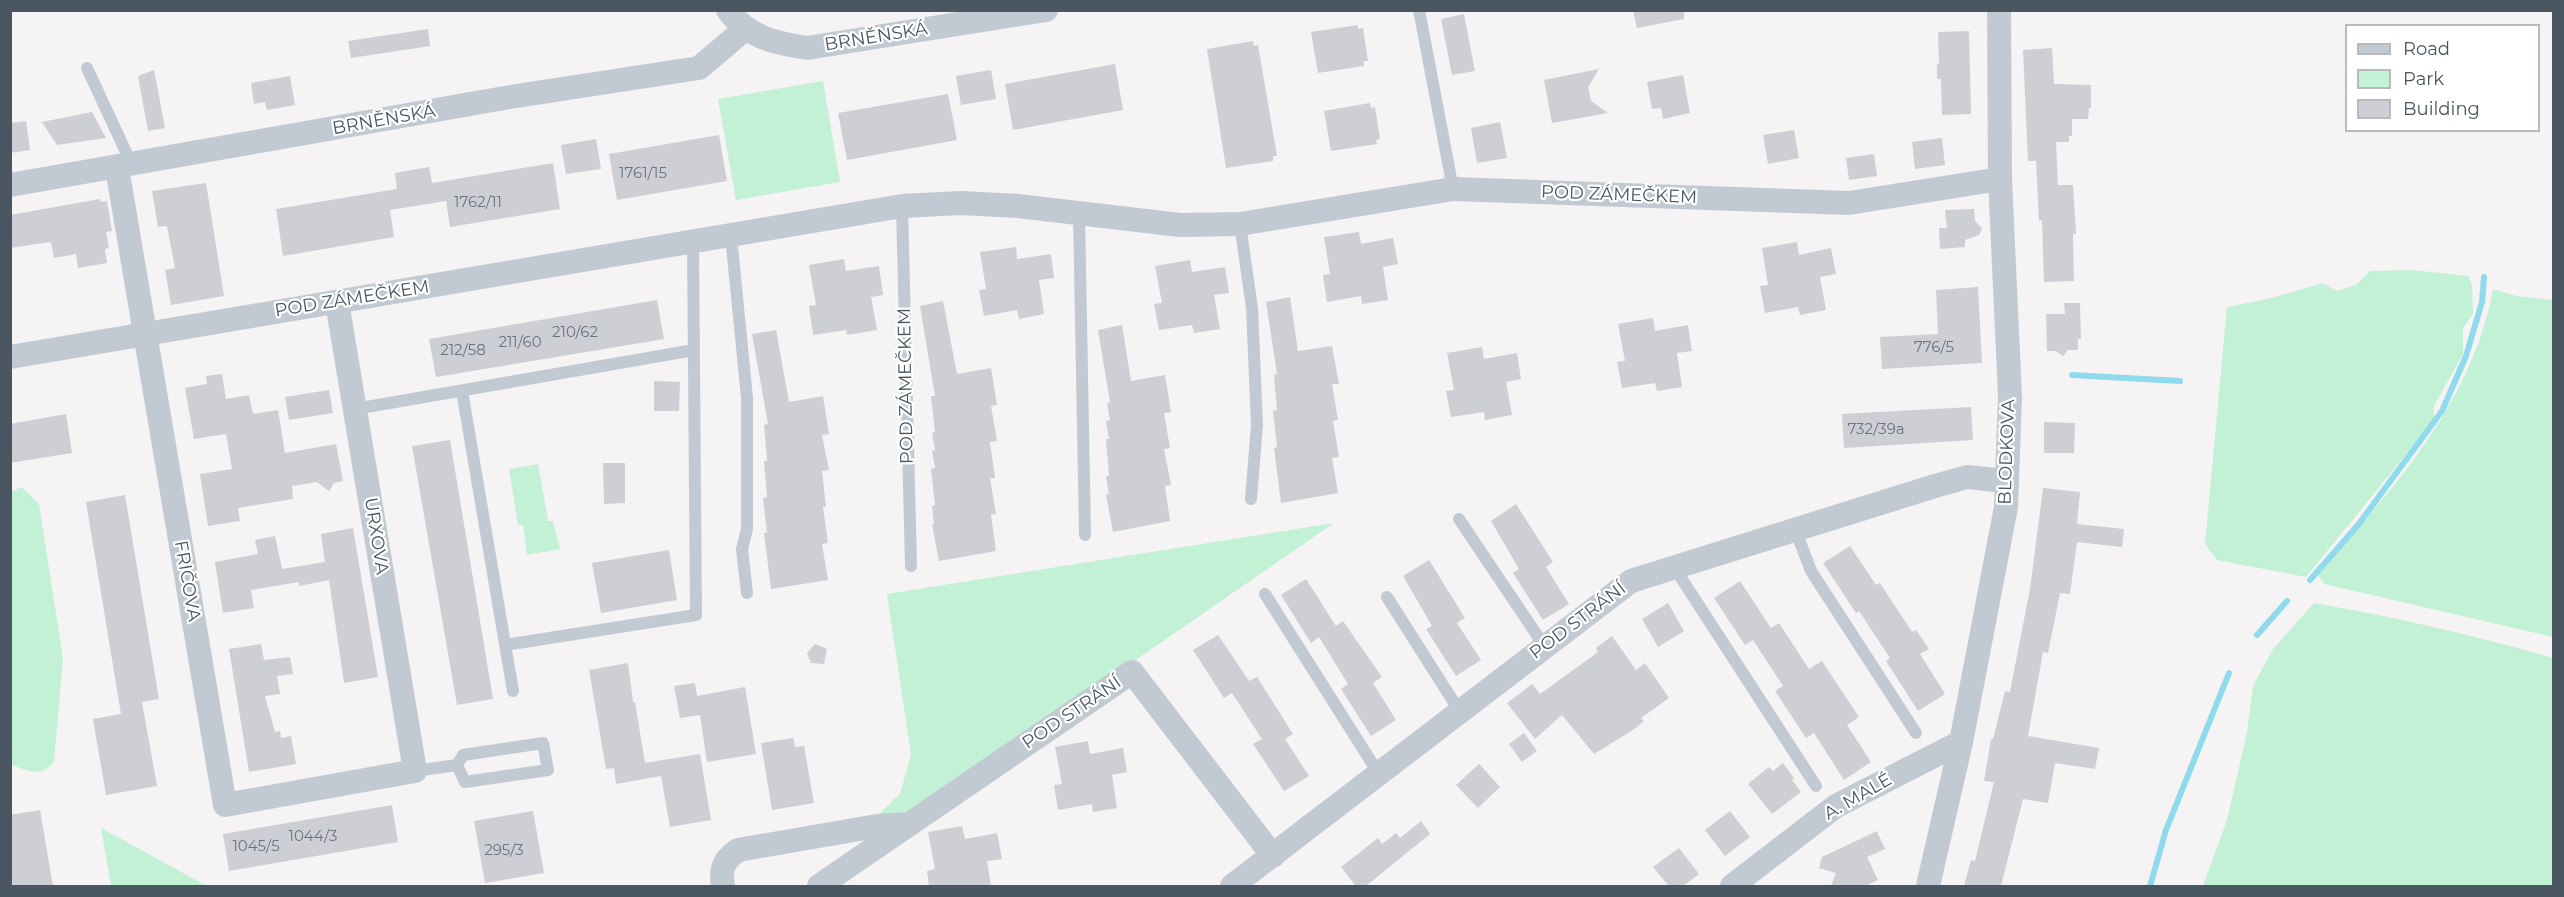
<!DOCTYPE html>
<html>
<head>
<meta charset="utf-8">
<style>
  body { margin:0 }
  #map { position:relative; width:2564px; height:897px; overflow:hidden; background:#f5f3f3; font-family:Montserrat,sans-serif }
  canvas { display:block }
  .frame { position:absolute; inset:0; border:12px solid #4a5661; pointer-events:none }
  .legend { position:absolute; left:2345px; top:24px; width:195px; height:108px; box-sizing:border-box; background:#fff; border:2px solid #b7bbc0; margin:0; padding:8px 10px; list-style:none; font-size:18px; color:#4a5661 }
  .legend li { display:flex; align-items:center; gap:12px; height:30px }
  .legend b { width:30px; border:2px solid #b7bbc0 }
</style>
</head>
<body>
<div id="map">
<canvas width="2564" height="897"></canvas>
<div class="frame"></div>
<ul class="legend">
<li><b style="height:8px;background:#c1cad2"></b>Road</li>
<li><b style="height:16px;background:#c3f1d5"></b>Park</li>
<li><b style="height:16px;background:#cdcfd5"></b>Building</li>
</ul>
</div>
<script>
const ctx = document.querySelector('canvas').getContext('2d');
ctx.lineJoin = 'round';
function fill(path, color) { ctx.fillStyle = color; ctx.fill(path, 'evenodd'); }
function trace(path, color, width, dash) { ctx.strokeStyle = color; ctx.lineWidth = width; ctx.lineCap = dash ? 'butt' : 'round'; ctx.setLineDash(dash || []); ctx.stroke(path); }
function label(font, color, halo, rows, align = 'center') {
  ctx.font = font + ' Montserrat,sans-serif'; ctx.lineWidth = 4.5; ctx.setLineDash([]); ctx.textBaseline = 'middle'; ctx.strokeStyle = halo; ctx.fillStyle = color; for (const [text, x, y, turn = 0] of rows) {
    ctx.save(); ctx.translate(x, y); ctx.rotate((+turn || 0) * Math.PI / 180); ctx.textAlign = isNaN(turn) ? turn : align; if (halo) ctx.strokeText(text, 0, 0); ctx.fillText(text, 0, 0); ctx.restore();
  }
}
fill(new Path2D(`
  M823 81 840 182 736 200 718 99Z
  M2412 270 2469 276 2472 286 2473 314 2463 328V354L2434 406V420L2306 577 2217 560 2205 544 2227 307 2272 298 2322 283 2337 291 2356 285 2370 271Z
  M2493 289 2516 296 2553 300V637L2324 584 2317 574C2391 493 2473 401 2493 289Z
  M538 464 548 520 544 521H553L560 549 527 555 523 525H518L509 469Z
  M22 487 39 504 63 658 54 762C40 778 27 771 10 764V492Z
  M1334 523 917 811 877 816 900 794 911 755 887 594Z
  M2314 603C2395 617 2474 635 2553 658V886H2203L2227 820 2247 732 2253 686 2273 649Z
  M101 828 207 886H111Z`), '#c3f1d5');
trace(new Path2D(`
  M2072 375 2180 381
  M2310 580 2358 525 2442 411 2466 356 2482 302 2484 277
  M2257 635 2287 601
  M2150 886 2166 830 2229 673`), '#90daee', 6);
fill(new Path2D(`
  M1633 10H1684V19L1637 28Z
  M1464 14 1475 71 1452 75 1441 19Z
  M1358 25V29L1363 28 1368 61H1364V66L1318 73 1311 32Z
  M428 29 430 46 351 58 348 41Z
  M1969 31 1971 114 1942 115 1941 79H1937V65L1939 64 1938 32Z
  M1253 41 1254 46 1258 45 1277 156H1273V161L1226 168 1207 49Z
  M2052 48 2054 84 2091 85V108H2089L2088 119H2072V136H2069V142H2056L2058 185H2073L2076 234H2073L2074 281 2044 282 2042 220 2039 221 2036 161H2028L2023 50Z
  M1115 64 1123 110 1013 130 1005 84Z
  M1599 69 1588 87 1591 101 1608 113 1552 123 1544 80Z
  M154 70 165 128 148 131 138 76Z
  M991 70 996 99 961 105 956 76Z
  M1683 75 1690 113 1663 119 1661 108 1652 109 1647 82Z
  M290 76 295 105 267 110 265 102 254 104 251 83Z
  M948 94 957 140 847 160 838 113Z
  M1370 103 1371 108 1375 107 1380 139 1376 140 1377 144 1331 151 1324 111Z
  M92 112 106 138 57 145 42 122Z
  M26 121 30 150 10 153V123Z
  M1500 122 1507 158 1477 163 1471 128Z
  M1794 130 1799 158 1768 164 1763 135Z
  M719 135 727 181 617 200 609 154Z
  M1942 138 1945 165 1915 169 1912 142Z
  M596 139 601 169 566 174 561 145Z
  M1874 154 1877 176 1849 180 1846 158Z
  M553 163 560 209 450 227 446 201 390 210 394 237 283 256 276 209 397 189 395 173 429 167 432 183Z
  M206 183 224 296 171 305 165 270 175 268 167 226 158 227 152 191Z
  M100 199 101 202 107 201 112 231 106 232 109 248 105 249 107 263 78 268 76 254 54 258 51 242 10 248V215Z
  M1974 209 1975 221 1982 228 1979 235 1965 240V247L1940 249 1939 228H1947L1945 210Z
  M1359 232 1361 244 1393 238 1398 264 1383 267 1388 300 1362 304 1361 296 1327 302 1323 275 1330 274 1324 237Z
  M1797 242 1799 255 1831 248 1836 274 1820 277 1826 310 1800 315 1798 307 1765 313 1760 286 1768 285 1762 248Z
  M1016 247 1017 259 1051 254 1054 278 1039 280 1044 314 1019 319 1017 310 984 316 979 290 986 289 980 252Z
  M844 259 846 271 879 266 883 295 871 297 877 330 847 335 846 330 813 335 809 306 816 305 809 265Z
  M1190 260 1192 272 1225 267 1229 293 1214 295 1220 329 1194 333 1192 325 1159 330 1154 304 1162 303 1155 266Z
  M1978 287 1982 363 1882 369 1880 337 1938 334 1936 290Z
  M1290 297 1298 351 1332 346 1339 384H1332L1338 420 1333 421 1339 457 1332 458 1338 493 1281 503 1274 448 1277 447 1273 411 1277 410 1274 375 1277 374 1266 302Z
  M657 300 664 339 436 377 429 339Z
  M943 301 957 374 991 368 997 405 991 406 997 441 990 442 995 478H990L996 514 991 515 996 551 939 561 932 524H934L932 506 935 505 931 469 935 468 932 451 935 450 932 433 935 432 931 396H935L920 306Z
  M2064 303H2080L2081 339H2078V350H2068L2063 356 2056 351H2047L2046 314H2065Z
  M1653 318 1655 331 1688 325 1692 351 1677 353 1682 387 1657 391 1655 383 1622 388 1617 362 1625 361 1618 324Z
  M1122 325 1131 381 1165 375 1171 412 1164 413 1170 448 1164 449 1171 485 1165 486 1170 521 1113 532 1106 495 1109 494 1106 476H1109L1106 439H1109L1106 421 1110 420 1107 404 1110 402 1098 330Z
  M776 330 789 402 823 396 829 434 822 435 829 470 822 471 826 507H823L828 543 822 544 828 580 771 589 764 533H767L763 498 767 497 764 461H767L764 425 768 424 752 334Z
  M1482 347 1484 359 1517 353 1521 379 1506 382 1512 415 1485 420 1484 412 1451 417 1446 391 1454 390 1447 353Z
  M222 374 226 399 249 395 253 414 278 410 285 453 336 444 343 481 334 483 329 491 317 482 292 486 293 499 238 508 240 521 208 526 200 474 232 469 226 434 194 439 185 388 207 384 206 376Z
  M654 381 680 382 679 411H654Z
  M329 390 333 413 289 420 285 397Z
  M1971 407 1973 440 1844 448 1842 414Z
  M66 414 72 453 10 463V424Z
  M2044 422 2075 423 2074 453H2044Z
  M450 440 493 699 457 705 412 446Z
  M603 463H625V503L604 504Z
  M2043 488 2080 492 2077 524 2124 529 2122 547 2077 542 2070 594 2060 593 2048 653 2043 652 2028 736 2099 748 2095 769 2055 763 2048 803 2023 799 2001 886H1964L1971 860 1975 861 1994 782 1984 781 1991 739H1993L2005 691 2010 692 2013 676 2030 589Z
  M125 495 159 699 142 702 157 786 106 795 93 719 121 714 86 502Z
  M1516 504 1553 562 1546 567 1569 604 1543 620 1513 573 1519 569 1491 521Z
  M353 528 378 677 344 683 329 580 299 586V582L251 590 254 608 223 613 215 562 258 554 255 540 275 536 282 569 325 562 321 534Z
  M1850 546 1876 585 1880 583 1912 632 1916 630 1929 649 1920 654 1945 694 1918 711 1886 661 1890 658 1859 611 1856 613 1823 563Z
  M669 550 677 600 601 613 592 563Z
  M1429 560 1465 618 1457 623 1481 660 1456 676 1426 629 1432 626 1403 576Z
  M1306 579 1336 626 1343 621 1382 677 1373 683 1396 720 1371 736 1341 689 1348 684 1319 637 1311 643 1281 595Z
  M1740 581 1771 628 1779 623 1809 669 1822 661 1859 717 1847 725 1871 762 1844 780 1814 733 1806 738 1775 691 1783 686 1753 640 1745 645 1714 598Z
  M1668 603 1684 631 1658 647 1642 619Z
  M1218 635 1249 681 1257 677 1293 734 1285 739 1309 776 1284 791 1253 744 1262 739 1232 693 1224 698 1193 650Z
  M1612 636 1636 670 1645 663 1669 698 1641 718 1644 721 1633 730 1594 754 1562 715 1535 739 1507 703 1532 684 1540 694 1598 652 1596 648Z
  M261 644 264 660 290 657 293 674 277 676 280 694 265 696 275 732 280 731 281 738 291 736 296 764 249 772 229 649Z
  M815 644 827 649 824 664 811 663 807 653Z
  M628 663 633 702H635L645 763 700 754 711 820 670 827 661 776 616 784 614 768 606 769 589 670Z
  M695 683 697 696 745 687 756 754 707 762 700 715 680 718 674 686Z
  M1524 733 1537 751 1522 762 1509 744Z
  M793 738 795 747 804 746 814 803 772 810 761 743Z
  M1088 741 1090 754 1123 748 1127 772 1112 775 1117 808 1093 812 1092 804 1058 810 1054 785 1062 784 1055 747Z
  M1783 763 1794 778 1792 780 1801 792 1772 814 1748 784 1769 767 1773 771Z
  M1479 764 1500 787 1478 808 1456 785Z
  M392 805 398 842 229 871 223 834Z
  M40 810 53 886H13L10 873V815Z
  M533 811 544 873 485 883 474 821Z
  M1730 811 1750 837 1725 856 1705 830Z
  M1421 821 1430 834 1366 886H1356L1341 867 1378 838 1382 844 1396 833 1400 838Z
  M962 826 965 839 997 833 1002 859 987 861 991 886H929L927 871 935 869 928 832Z
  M1877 831 1885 849 1867 857 1878 880 1865 886H1831L1836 873 1819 868 1822 857Z
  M1679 848 1699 874 1683 886H1669L1653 867Z`), '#cdcfd5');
trace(new Path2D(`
  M1419 10 1453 189
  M87 68 132 165
  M902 206 911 566
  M1079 213 1085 535
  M1240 224 1252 308 1257 425 1251 499
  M731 236 747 398V529L742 549 747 593
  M462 391 513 691
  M355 409 694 350
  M1459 519 1545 647
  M1795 529 1811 571 1916 733
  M1674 567 1816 786
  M1265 594 1379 774
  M1387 597 1460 712
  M505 645 696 615 693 242
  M415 771 457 765 463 755 543 743 548 770 465 782 457 765`), '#c1cad2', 12);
trace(new Path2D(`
  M728 10C748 38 776 43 807 48L1046 10
  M117 168 225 805 415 771 337 302
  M10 185 510 97 699 68 745 29
  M10 357 902 206 961 203 1018 206 1180 225 1240 224 1453 189 1849 203 2000 179
  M723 886C720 869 723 861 738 850L877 826 909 824
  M819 886 1132 672 1273 856
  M1232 886 1631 581 1935 486 1967 477 2006 481
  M1732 886 1836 806 1961 742
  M1928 886 1961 742 2006 507 2010 396 2000 179 1999 10`), '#c1cad2', 24);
label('15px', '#6b747e', null, [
  ["1761/15",643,174],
  ["1762/11",478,203],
  ["210/62",575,333],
  ["211/60",520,343],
  ["776/5",1934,348],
  ["212/58",463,351],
  ["732/39a",1876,430],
  ["1044/3",313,837],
  ["1045/5",256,847],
  ["295/3",504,851]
]);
label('18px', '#4a5661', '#fff', [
  ["BRNĚNSKÁ",876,37,-9],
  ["BRNĚNSKÁ",384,120,-10],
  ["POD ZÁMEČKEM",1619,195,2],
  ["POD ZÁMEČKEM",352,299,-9],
  ["POD ZÁMEČKEM",906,386,-91],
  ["BLODKOVA",2007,452,-88],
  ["URXOVA",376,536,81],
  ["FRIČOVA",187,581,80],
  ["POD STRÁNÍ",1578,621,-37],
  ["POD STRÁNÍ",1072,713,-34],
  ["A. MALÉ",1858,797,-30]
]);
</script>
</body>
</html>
